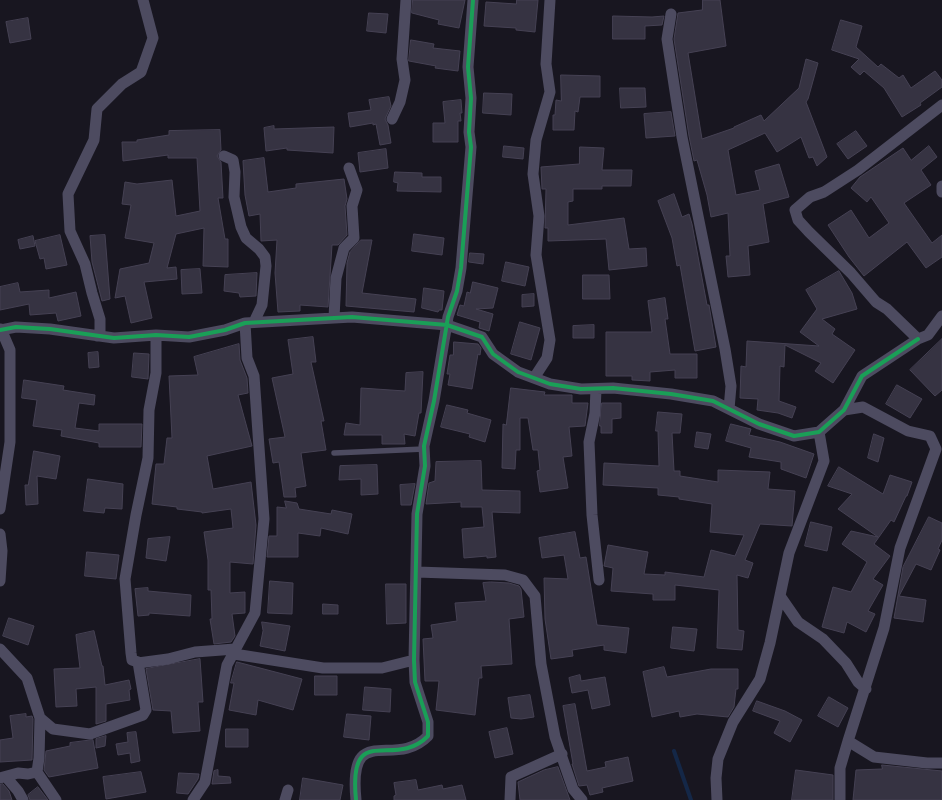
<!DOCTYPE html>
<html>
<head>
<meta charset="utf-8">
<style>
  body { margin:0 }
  canvas { display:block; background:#181620 }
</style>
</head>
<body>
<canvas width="942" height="800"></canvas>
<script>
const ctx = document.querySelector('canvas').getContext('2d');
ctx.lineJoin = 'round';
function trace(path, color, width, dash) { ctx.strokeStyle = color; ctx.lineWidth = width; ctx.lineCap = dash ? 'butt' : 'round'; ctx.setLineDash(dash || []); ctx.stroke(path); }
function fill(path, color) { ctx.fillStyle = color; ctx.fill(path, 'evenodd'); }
trace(new Path2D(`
  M674 751 691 800`), '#142747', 4);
const building = new Path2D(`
  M413 0H465L459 28 438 24 439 20 412 13Z
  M517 0H538L535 32 516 30V28L484 26 486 2 516 4Z
  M703 0H720L726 46 688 53 702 139 734 128V127L761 115 764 121 799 88 806 59 818 63 808 99 806 102 827 157 817 166 813 157 809 158 801 137 777 152 765 133 728 150 736 195 760 190 755 171 779 164 789 197 763 204 769 242 748 246 750 275 728 277 726 256H730L728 213 711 217 707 195 697 160 694 161 689 136 674 39 678 13 702 10Z
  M369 13 388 14 386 33 367 31Z
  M613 16 652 17 664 16 662 25 645 26V39H613Z
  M28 18 31 39 10 43 6 22Z
  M841 20 862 26 856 47 878 67 881 64 899 78 903 75 911 88 935 71 942 80V87L920 103 921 105 902 117 884 88 864 71 860 75 851 67 859 59 832 50Z
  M411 40 434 44 433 48 460 51 458 71 435 68 436 66 409 61Z
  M561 75 600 76V97H580L578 112 575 111 574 130H553V115H555L556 100 561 101Z
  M620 88H645L646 107 621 108Z
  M484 93 512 94 511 115 483 113Z
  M389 97 391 106 385 119 388 125 391 143 380 145 376 124 373 125V123L350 127 348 113 371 110 369 100Z
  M461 100 462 113H460L461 121H458V142H433V123H445L443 102Z
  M671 112 675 136 646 138 644 114Z
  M274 126V129L334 127 333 153 287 150V148L266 151 264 128Z
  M220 130 221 150 217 156 221 162 223 198H218L225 239H228V267L203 266 204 228 176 234 167 268 176 267 177 279 144 282 152 318 131 323 125 296 115 298 120 269 149 263 154 243 125 238 131 205 122 204 125 182 137 184 172 180 176 216 200 211 197 158H168V155L123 161 122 142H137V140L169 135V131Z
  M856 131 867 146 848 159 837 144Z
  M504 146 524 148 523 159 503 157Z
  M929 146 937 157 921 170 931 185 904 203 932 243 942 235V257L926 268 907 242 864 276 849 257 828 225 851 210 869 238 889 223 871 197 867 202 851 188 860 177 903 148 911 160Z
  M580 147 604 148 602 170H632L631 186H602V189H573V201L568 202V225L624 218 629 249 646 248 647 266 609 270 606 239 548 241V228H545L546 189H542L541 167 579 164Z
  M386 149 388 168 360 172 358 153Z
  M264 158 268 192 296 188V184L344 179 347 199 345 206 347 235 338 245H332L328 307 300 305V311L278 312 275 273 277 240 261 241 260 214 249 216 245 195 243 161Z
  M395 172 422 173V177H441V192L397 191 398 183 394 182Z
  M674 194 682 217 689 214 692 224 707 305H709L716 347 695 351 680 265 677 266 672 238 658 201Z
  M414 234 444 238 442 255 412 251Z
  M60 235 67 265 46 269 44 258 40 259 35 241Z
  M105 235 110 299 102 301 92 262 90 236Z
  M33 236 35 246 20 249 18 240Z
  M361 240H372L362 293 416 299 414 312 346 306 347 263 350 252Z
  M470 253 484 254 483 264 469 262Z
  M506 262 529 267 525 286 502 281Z
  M200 269 202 293 182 294 181 270Z
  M839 271 852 293 857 309 822 319 835 329 832 334 855 350 833 383 815 371 821 363 785 345 784 367 780 366 779 401 796 407 792 418 778 413 757 410 758 399 740 398 741 366 746 367 747 341 819 346 800 332 817 309 806 290Z
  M257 273 256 296 240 297 239 293 224 291 225 275Z
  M583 275H609L610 299H583Z
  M473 282 498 288 493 308 476 309 493 314 489 331 479 328 480 322 457 315 460 305 464 306 467 292 470 293Z
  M18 283 20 292 49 290V298L76 292 81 316 58 321 56 313 30 315 29 304 0 310V287Z
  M424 288 444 291 442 310H439L438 312 422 308Z
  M534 294V306L522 307V295Z
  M665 298 668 319H665L670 354H697V378H675V370L650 372V381L632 380V376H606V332H652L648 301Z
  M520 322 540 328 531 360 511 354Z
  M594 325V338H573V326Z
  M313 337 316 362H311L324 421H321L326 450 301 453 306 486 295 488 296 497H284L279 462 273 463 269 439 285 437 272 378 293 374 288 340Z
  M942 339V390L935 396 910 370Z
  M454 342 478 344 481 348 480 355 478 354 472 389 448 385 450 374H447L450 355H453Z
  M239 344 240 360 247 378 248 393 238 395 252 446 207 456 213 489 251 482 256 525 253 564 230 562V593L245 592V613L232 614 235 636 231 642 214 644 210 619H212L211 590H208V560L204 532 233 528 231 509 202 513V512L177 509V507L152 504 156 464H164L167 438H172L169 376 198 375 194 357Z
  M98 352 99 367 89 368 88 353Z
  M134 353 149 354 148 379 132 377Z
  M423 372 421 413H419L415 436 404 434 405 444H382V435H344L346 423 360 425 361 388 405 391 406 373Z
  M24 380 64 386 63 390 95 395 94 405 79 403 75 428 99 431V424H142L141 447H99V443L61 436 62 430 33 426 37 400 22 398Z
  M897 385 922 399 910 418 886 404Z
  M511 388 545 392 544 395H572V403H588L585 426 569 427 572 456 563 457 568 488 540 492 537 471 540 470 538 450H533L528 418H520V450H516L515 469 502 468 503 424 506 425Z
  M602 403H621V418L612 419V433H601V426H600Z
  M447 405 468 410 467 413 491 420 485 442 469 437 470 434 441 427Z
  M658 412 682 414 680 433H672L674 471H680V476L718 482V470L770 472 768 489 795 491 792 526 760 524 745 560 753 563 748 578 737 575 738 630 744 631 742 650 717 648 719 590 675 585V600H653V594L611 591 613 568 604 566 608 545 648 552 644 574 665 575V572L704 577 711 550 735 556 744 535 710 532 712 504 679 499V497L658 495V488L603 485 604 463 659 466 658 431H656Z
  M731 424 751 429 749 435 780 442 814 454 806 478 781 469V462L749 457 751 448 726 441Z
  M697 432 711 434 708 449 695 447Z
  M874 434 884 438 878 462 868 458Z
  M34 451 60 456 56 479 37 476 38 504 26 505 25 485H28Z
  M481 461 482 490 520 491V513L492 512 496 557 487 558V556L464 558 462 529 484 527 482 507H461V502L426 504 429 483 435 481 436 462Z
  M377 465 378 494 361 495V479L339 480 340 466Z
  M839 467 883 494 890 475 912 482 907 496H906L894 522 891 520 874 544 890 556 873 579 883 585 868 611 875 614 866 632 847 622 844 633 822 627 833 587 851 592 867 562 842 544 851 531 878 537 838 509 852 494 828 486Z
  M88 479 123 484 122 509 105 508 104 513 84 511Z
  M415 484 411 505H401L400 485Z
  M285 501 297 503 299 509 331 514 332 510 352 514 348 534 321 528 320 536 298 533V557H267L269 536H277V507L286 508Z
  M929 517 942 523V540L938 549 940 550 931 570 916 564 899 596 926 600 923 622 894 618 903 567Z
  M811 522 832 527 827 551 805 546Z
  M575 532 580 558 586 557 597 625 629 628 626 653 604 650V645L572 650 573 656 551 659 545 619 544 578 568 579 564 555 542 558 539 538Z
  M170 537 166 561 146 558 148 539Z
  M87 552 119 555 116 579 85 576Z
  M270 581 293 583 292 614 268 613Z
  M491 582 509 583 519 586 521 589 524 617 509 619 512 664 481 666 482 678H479L475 715 436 710 439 681H425L423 639 433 638 431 625 457 621 455 603 486 601 483 583Z
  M386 584H406V623L387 624Z
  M148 588V591L191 595 190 616 149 613V615L138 616 135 589Z
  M323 604 338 605V614H323Z
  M9 618 34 626 28 645 3 636Z
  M262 622 290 626 285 651 260 646 263 631Z
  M673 627 697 629 694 651 671 648Z
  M94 631 102 666H103L105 685 129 680 131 689 129 690 130 700 106 704V721L96 724V687L76 689 77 706 56 707 54 669 80 668 76 635Z
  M200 659 203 702H198L200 731 173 733 171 711 153 710 146 669Z
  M237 662 302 679 293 710 258 700 256 715 229 710 234 683H231Z
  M664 667 667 677 711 669H738V689H736L734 707 728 717 697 714 680 717 679 711 652 717 643 672Z
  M580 675 581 681 605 677 610 705 592 709 588 690 572 693 569 678Z
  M315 676H337V695H315Z
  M365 687 391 689 390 712 363 710Z
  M530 695 534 717 521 719 511 718 508 698Z
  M829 697 848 708 838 727 818 716Z
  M757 701 785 711 802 720 790 742 774 733 780 721 753 711Z
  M575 704 587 771 606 767 605 762 628 757 633 781 602 788 603 792 590 795 587 785 579 786 572 764H573L563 706Z
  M26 714V717L32 716 33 719 32 760 0 762V740L13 738 10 716Z
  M347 714 371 716 369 740 344 737Z
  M507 728 513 754 495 758 489 732Z
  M226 729H248V747H226Z
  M136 732 140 761 131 763 130 753 118 755 116 744 128 742 127 733Z
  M106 736 105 746 96 748V739Z
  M93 740 98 768 49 777 44 770 46 751 70 746V743Z
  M882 765 942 771V800H853L856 770 882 769Z
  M558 767 570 800H520L518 782 544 770Z
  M218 770V776L230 777 231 783 212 784 214 771Z
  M796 770 833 775V800H792Z
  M141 772 146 792 106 799 103 777Z
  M179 773 199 774 198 779 188 794 177 793Z
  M303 778 343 785 340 800H300Z
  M416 780 418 790 442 785 443 789 462 785 466 800H394V796L396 795 394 783Z
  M3 784 9 791 12 800H0V785Z
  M38 787 48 800H30L28 795Z`);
fill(building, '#363342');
trace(building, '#454153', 1);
trace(new Path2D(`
  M334 453 424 449`), '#4d4b60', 5.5);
trace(new Path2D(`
  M671 14 667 39 682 137 725 349 731 386 729 409
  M942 105 858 170 824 192 810 197 795 210 798 220 809 232 851 273 876 302 887 309 918 339 928 335 942 316
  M392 119 400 102 405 80 402 59 406 0
  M224 156 233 160 235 172 234 197 241 227 246 238 259 249 265 257 266 266 262 305 254 322
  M942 186V192
  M334 318 336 278 344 248 354 238 352 206 357 190 349 168
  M0 330 16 327 50 329 114 338 156 335 189 337 225 330 245 323 352 317 447 325 482 337 493 354 518 372 550 384 581 389 613 388 671 394 713 401 759 424 794 436 819 432 844 410 862 376 918 339
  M97 336 100 331V319L92 293 85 264 70 231 68 194 94 140 97 109 122 84 141 72 153 38 143 0
  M534 378 547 358 550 340 536 255 539 216 533 174 536 140 550 92 546 64 550 0
  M596 389 595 413 589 442 592 515 599 580
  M844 410 863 407 908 431 930 436 936 449 900 548 884 628 848 741 874 757 927 763H942
  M0 509 10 442V350L1 329
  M0 534 2 551 0 581
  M417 572 505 575 523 580 535 596 541 664 555 737 573 789 582 800
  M780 596 798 622 823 639 846 663 858 682 866 689
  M0 649 27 678 40 718 53 729 90 734 143 715 146 710 138 662 132 660 131 653 125 579 136 515 148 458 149 410 156 373V335
  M234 654 323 668H382L414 660
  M138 663 168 659 195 652 235 649
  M37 772 56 800
  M6 777 18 791 23 800
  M0 778 18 773 28 774 37 772 39 758 40 718
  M193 800 205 782 227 665 255 613 264 519 254 376 247 358 245 323
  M285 800 288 790
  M356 800C348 719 394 771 428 736V722L415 682 414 660 417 514 425 466 424 446 434 401 448 317 457 291 461 268 471 147 469 132 471 98 468 67 473 0
  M510 800 511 777 562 754
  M717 800 716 778 718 759 733 722 760 679 770 643 789 553 824 461 819 432
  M840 800V768L848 741`), '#4d4b60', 11);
trace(new Path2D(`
  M0 330 16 327 50 329 114 338 156 335 189 337 225 330 245 323 352 317 447 325 482 337 493 354 518 372 550 384 581 389 613 388 671 394 713 401 759 424 794 436 819 432 844 410 862 376 918 339
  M356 800C348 719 394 771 428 736V722L415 682 414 660 417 514 425 466 424 446 434 401 448 317 457 291 461 268 471 147 469 132 471 98 468 67 473 0`), '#1a9f57', 4);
</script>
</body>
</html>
